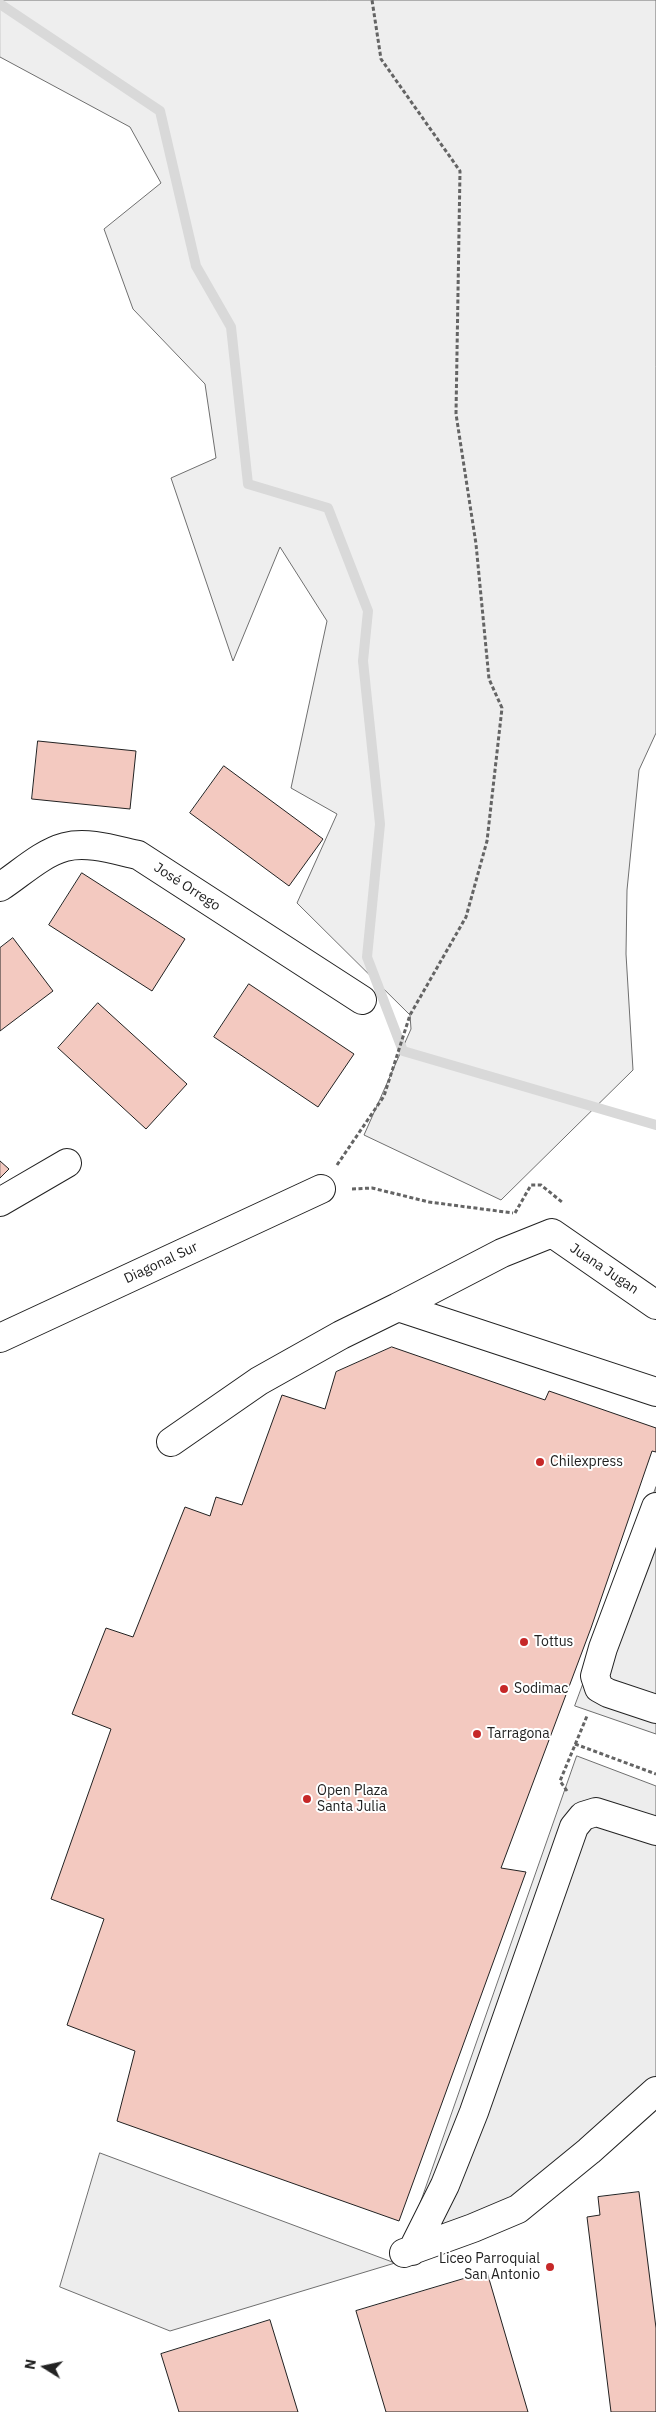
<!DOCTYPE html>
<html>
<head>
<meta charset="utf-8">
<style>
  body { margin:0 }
  #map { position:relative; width:656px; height:2412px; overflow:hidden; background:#fff; font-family:"IBM Plex Sans",sans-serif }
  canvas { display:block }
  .north { position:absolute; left:20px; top:2342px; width:50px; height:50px; -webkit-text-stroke:4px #fff; paint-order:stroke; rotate:280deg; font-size:14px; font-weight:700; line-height:20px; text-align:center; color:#222 }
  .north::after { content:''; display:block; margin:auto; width:18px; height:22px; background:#222; clip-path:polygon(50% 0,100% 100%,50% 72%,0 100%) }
</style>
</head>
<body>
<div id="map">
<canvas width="656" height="2412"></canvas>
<div class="north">N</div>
</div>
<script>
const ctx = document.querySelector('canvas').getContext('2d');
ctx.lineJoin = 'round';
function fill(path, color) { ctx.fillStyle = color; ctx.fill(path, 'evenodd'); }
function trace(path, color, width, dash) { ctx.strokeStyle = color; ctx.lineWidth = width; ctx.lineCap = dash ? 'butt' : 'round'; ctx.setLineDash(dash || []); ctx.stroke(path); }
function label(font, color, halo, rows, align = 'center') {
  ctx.font = font + ' "IBM Plex Sans",sans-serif'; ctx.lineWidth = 4; ctx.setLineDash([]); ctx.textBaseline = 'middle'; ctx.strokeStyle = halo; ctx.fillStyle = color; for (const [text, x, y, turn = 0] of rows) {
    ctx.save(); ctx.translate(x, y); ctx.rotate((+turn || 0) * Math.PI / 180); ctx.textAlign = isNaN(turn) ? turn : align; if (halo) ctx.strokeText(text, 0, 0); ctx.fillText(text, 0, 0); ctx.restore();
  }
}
const green = new Path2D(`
  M0 0H656V733L639 770 627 890 626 954 633 1070 501 1200 364 1135 411 1029 410 1015 297 903 337 814 291 788 327 621 280 547 233 661 171 478 216 458 205 384 133 309 104 229 161 183 130 127 0 57Z`);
fill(green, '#eee');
trace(green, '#6f6f6f', 1);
const parking = new Path2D(`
  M656 1487V1734L575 1706Z
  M577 1756 656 1786V2079L528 2189 453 2229 415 2219Z
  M100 2153 395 2263 170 2331 60 2287Z`);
fill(parking, '#ededed');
trace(parking, '#6f6f6f', 1);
trace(new Path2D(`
  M0 4 160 111 196 266 231 327 248 484 328 508 368 611 363 661 380 824 367 957 403 1051 656 1125`), '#d9d9d9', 10);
const building = new Path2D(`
  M38 741 136 751 130 809 32 799Z
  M224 766 323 839 289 886 190 813Z
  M82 873 185 939 152 991 49 925Z
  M13 938 53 991 0 1031V948Z
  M249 984 354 1054 318 1107 214 1037Z
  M98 1003 187 1084 146 1129 58 1048Z
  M0 1161 9 1169 0 1178Z
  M392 1347 545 1400 549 1391 656 1428V1452L652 1451 591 1628 501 1868 526 1872 399 2221 117 2121 135 2051 67 2025 104 1919 51 1899 111 1729 72 1714 106 1628 133 1637 185 1507 210 1516 216 1497 242 1505 282 1395 325 1409 336 1372Z
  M639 2192 656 2328V2412H611L587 2217 600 2215 598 2197Z
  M487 2272 528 2412H386L356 2311Z
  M270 2320 298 2412H179L161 2354Z`);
fill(building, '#f3c9c0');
trace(building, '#222', 1);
const minor = new Path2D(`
  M0 887C20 874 42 853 65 847 88 841 115 850 138 855L362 1000
  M0 1202 67 1163
  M398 1307 502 1253 552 1233 656 1305
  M0 1338 321 1189
  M171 1442 259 1381 341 1335 398 1307 656 1392
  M656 1507 603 1648 595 1676 599 1688 608 1693 656 1709
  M412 2251 445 2185 474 2112 574 1827 583 1816 596 1812 656 1831
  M404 2253 473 2228 518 2209 589 2151 656 2091`);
trace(minor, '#222', 30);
trace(new Path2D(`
  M337 1165 384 1096 410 1015 466 917 487 841 502 708 489 679 476 544 456 414 460 171 381 59 372 0
  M352 1189 372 1188 429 1202 513 1213
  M515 1213 531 1185H541L562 1202
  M575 1744 656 1774
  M567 1791 560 1781 587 1716`), '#646464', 3, [4, 2.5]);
trace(minor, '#fff', 28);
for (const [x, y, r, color] of [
  [540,1462,5,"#c62828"],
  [524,1642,5,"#c62828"],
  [504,1689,5,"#c62828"],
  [477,1734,5,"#c62828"],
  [307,1799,5,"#c62828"],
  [550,2267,5,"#c62828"]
]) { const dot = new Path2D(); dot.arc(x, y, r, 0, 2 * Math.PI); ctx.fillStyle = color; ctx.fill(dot); trace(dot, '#fff', 2); }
label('14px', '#222', '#fff', [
  ["José Orrego",187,887,33],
  ["Diagonal Sur",161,1263,-25],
  ["Juana Jugan",604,1269,34]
]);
label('14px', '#222', '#fff', [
  ["Chilexpress",550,1462],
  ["Tottus",534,1642],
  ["Sodimac",514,1689],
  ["Tarragona",487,1734],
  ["Open Plaza",317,1791],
  ["Santa Julia",317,1807],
  ["Liceo Parroquial",540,2259,"right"],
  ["San Antonio",540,2275,"right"]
], 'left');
</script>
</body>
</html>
